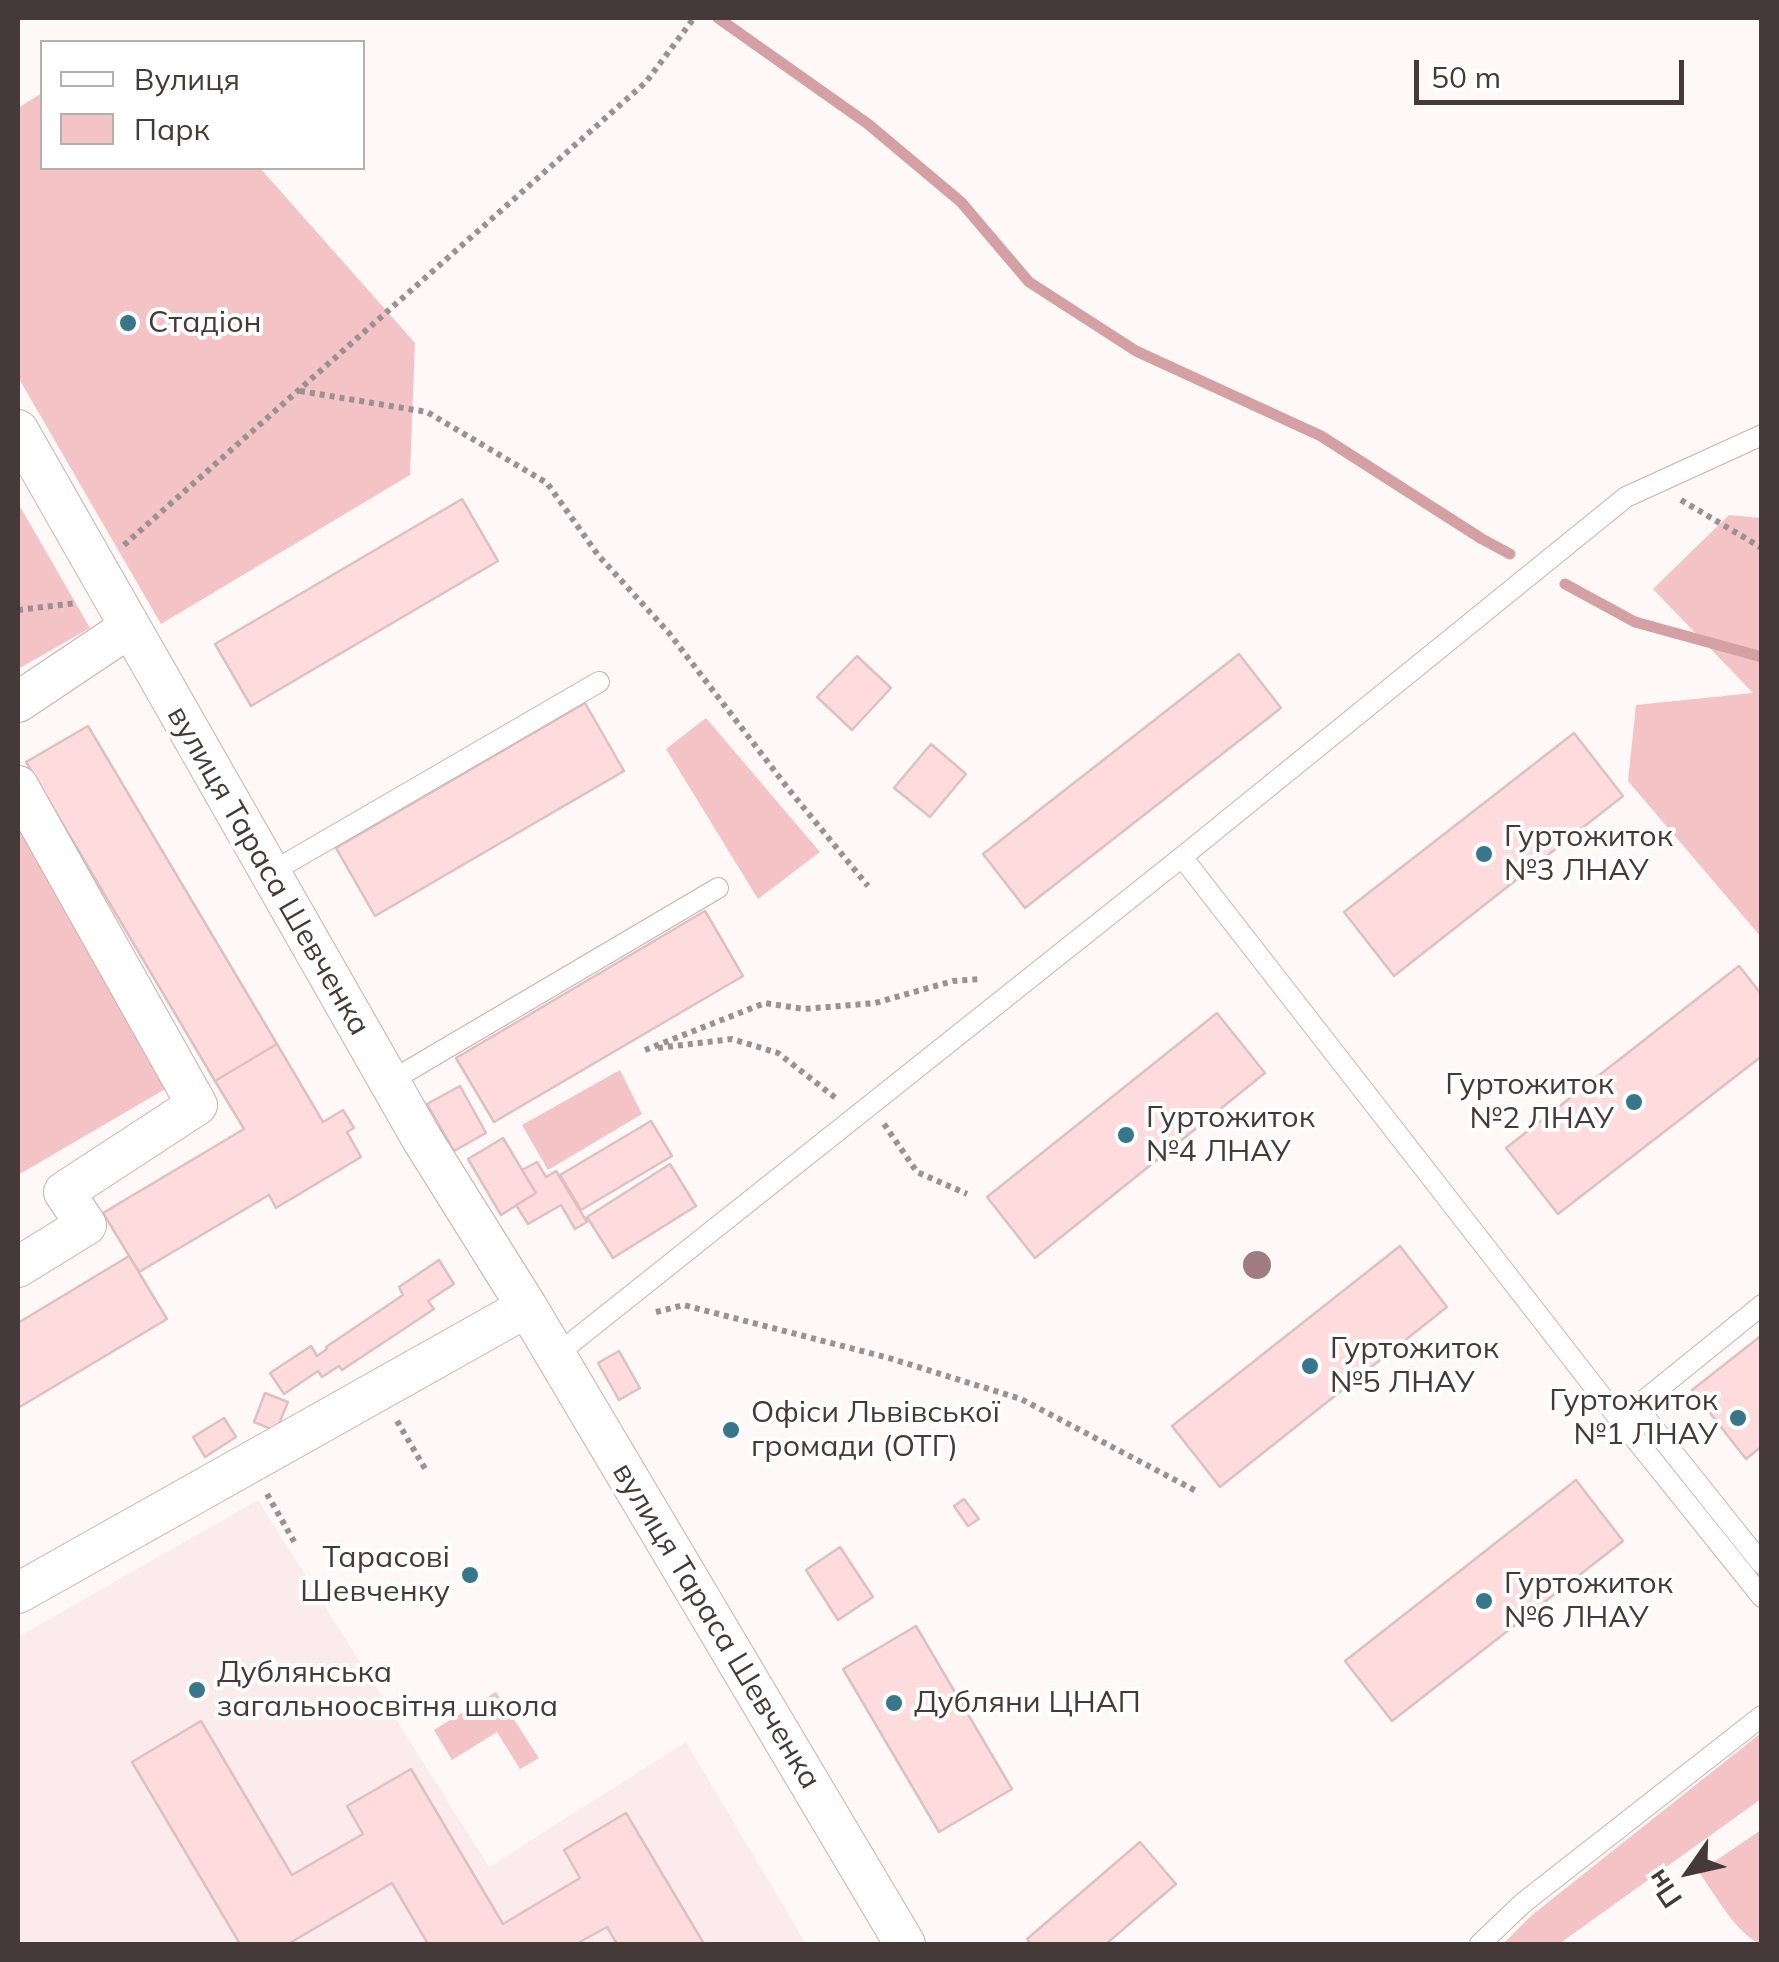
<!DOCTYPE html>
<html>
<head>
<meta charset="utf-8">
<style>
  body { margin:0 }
  #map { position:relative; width:1779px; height:1962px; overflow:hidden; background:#fef8f9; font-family:Mulish,sans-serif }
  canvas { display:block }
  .frame { position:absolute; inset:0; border:20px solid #45393a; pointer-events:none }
  .legend { position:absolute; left:40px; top:40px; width:325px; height:130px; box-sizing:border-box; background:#fff; border:2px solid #b5b0b0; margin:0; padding:12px 18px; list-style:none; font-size:30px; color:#45393a }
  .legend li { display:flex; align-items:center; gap:20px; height:50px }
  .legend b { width:50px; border:2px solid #b5b0b0 }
  .north { position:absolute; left:1639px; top:1822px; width:100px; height:100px; -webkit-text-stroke:8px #fff; paint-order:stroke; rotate:236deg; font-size:28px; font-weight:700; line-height:40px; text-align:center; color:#45393a }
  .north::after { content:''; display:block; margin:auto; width:35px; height:45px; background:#45393a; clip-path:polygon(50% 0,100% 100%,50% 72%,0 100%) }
  .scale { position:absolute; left:1414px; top:60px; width:270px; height:45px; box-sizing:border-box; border:5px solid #45393a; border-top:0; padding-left:12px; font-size:30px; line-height:35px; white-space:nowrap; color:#45393a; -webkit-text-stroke:8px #fff; paint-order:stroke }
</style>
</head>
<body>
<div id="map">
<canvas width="1779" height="1962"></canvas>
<div class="frame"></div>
<ul class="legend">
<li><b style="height:12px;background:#fff"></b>Вулиця</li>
<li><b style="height:28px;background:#f3c3c6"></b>Парк</li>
</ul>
<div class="north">Пн</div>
<div class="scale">50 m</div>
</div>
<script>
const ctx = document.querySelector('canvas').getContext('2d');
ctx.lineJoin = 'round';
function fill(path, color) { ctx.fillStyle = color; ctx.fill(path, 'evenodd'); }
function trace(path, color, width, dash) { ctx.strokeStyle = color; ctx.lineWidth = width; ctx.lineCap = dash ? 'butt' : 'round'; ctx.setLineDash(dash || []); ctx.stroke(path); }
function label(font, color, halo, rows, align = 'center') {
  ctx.font = font + ' Mulish,sans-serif'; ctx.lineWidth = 8; ctx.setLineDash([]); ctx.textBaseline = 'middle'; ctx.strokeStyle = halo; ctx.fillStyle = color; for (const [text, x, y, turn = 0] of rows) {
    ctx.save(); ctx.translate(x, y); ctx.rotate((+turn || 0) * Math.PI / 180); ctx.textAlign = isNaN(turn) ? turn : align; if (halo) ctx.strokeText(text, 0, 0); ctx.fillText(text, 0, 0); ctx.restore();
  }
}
fill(new Path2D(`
  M258 1500 489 1867 686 1742 806 1944H18V1637Z`), '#fbebec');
fill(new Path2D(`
  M42 93V168H260L415 343 410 475 161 624 18 377V108Z
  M18 503 90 628 18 669Z
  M1729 515 1761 518V937L1628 781 1636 705 1753 693 1653 589Z
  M706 718 820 852 758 899 666 749Z
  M18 803 179 1081 18 1175Z
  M620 1070 642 1114 548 1170 522 1125Z
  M496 1692 539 1758 520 1769 497 1732 452 1760 434 1730Z
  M1761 1733V1799L1559 1944H1503L1532 1915Z
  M1761 1830 1762 1944C1739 1938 1713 1892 1699 1872Z`), '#f3c3c6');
trace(new Path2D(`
  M718 18 868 124 961 202 1029 282 1136 351 1321 436 1482 539 1510 554
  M1565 584 1635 622 1762 657`), '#d5a0a4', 11);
const building = new Path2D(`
  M462 499 498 561 251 706 215 644Z
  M1239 654 1281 708 1025 908 983 854Z
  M857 656 891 688 852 730 817 697Z
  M585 703 624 771 375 916 336 848Z
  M88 726 277 1044 215 1081 26 762Z
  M1574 733 1623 796 1394 976 1344 912Z
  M931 744 966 774 930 817 894 788Z
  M705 911 743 976 494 1122 456 1058Z
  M1739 966 1762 995V1056L1558 1214 1506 1148Z
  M1217 1013 1265 1073 1035 1258 987 1197Z
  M277 1044 323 1122 343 1110 354 1128 347 1132 361 1157 276 1208 269 1195 139 1272 103 1213 244 1129 215 1081Z
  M460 1086 486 1133 454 1151 427 1104Z
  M651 1121 672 1156 581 1210 560 1175Z
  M503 1138 536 1193 501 1215 468 1159Z
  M537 1162 546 1177 556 1171 587 1222 575 1229 561 1205 528 1224 516 1205 536 1193 522 1170Z
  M670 1164 696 1206 613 1258 587 1217Z
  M1400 1246 1447 1307 1220 1487 1172 1426Z
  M129 1256 167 1319 18 1408V1323Z
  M439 1260 454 1284 428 1301 434 1309 342 1370 339 1366 322 1377 318 1371 284 1394 270 1373 311 1346 317 1356 327 1349 326 1347 403 1295 399 1287Z
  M1762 1335V1446L1746 1459 1692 1390Z
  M619 1351 640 1388 619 1400 598 1363Z
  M265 1393 288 1402 276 1431 254 1422Z
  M224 1418 236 1437 205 1457 193 1437Z
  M1576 1480 1623 1541 1392 1721 1345 1661Z
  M964 1499 979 1519 968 1526 954 1506Z
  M840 1547 873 1597 838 1620 806 1570Z
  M916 1626 1012 1789 939 1832 843 1669Z
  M201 1721 292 1875 363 1834 347 1806 411 1769 503 1924 580 1878 564 1850 626 1813 704 1944H617L607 1927 576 1944H428L392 1883 288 1944H240L132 1762Z
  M1140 1842 1176 1884 1106 1944H1031L1027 1939Z`);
fill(building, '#fedbdd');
trace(building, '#ddc1c2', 2.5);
const service = new Path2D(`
  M1182 857 1620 1420 1762 1597
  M270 873 599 682
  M389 1082 718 888
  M556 1355 1182 857 1626 497 1762 435
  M1636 1406 1762 1564
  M1627 1414 1762 1305
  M1480 1944 1523 1903 1762 1716`);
const minor = new Path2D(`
  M18 430 422 1139 527 1307 905 1944
  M18 702 130 627
  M18 786 197 1105 64 1192 86 1225 18 1267
  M18 1593 527 1307`);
trace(service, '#cbafb1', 22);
trace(minor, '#cbafb1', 42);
trace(new Path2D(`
  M300 391 427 412 547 483 598 555 669 633 790 791 868 886
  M1681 500 1762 548
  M124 545 646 82 694 18
  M18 610 77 603
  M658 1048 732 1039 778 1053 837 1099
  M645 1050 765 1003 804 1009 875 1003 953 981 981 979
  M884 1124 917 1172 967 1194
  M656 1312 684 1305 889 1358 1021 1399 1198 1492
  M397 1421 427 1472
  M267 1494 296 1545`), '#9a9192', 6, [5, 5]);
trace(service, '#fff', 20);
trace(minor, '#fff', 40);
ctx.fillStyle = '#a07b82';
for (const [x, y] of [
  [1257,1265]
]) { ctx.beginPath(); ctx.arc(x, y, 14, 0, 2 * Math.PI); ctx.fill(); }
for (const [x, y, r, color] of [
  [128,323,10,"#38768b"],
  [1484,854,10,"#38768b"],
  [1634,1102,10,"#38768b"],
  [1126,1135,10,"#38768b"],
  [1310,1366,10,"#38768b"],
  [1738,1418,10,"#38768b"],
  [731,1430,10,"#38768b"],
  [470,1575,10,"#38768b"],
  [1484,1601,10,"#38768b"],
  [197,1690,10,"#38768b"],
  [894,1703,10,"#38768b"]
]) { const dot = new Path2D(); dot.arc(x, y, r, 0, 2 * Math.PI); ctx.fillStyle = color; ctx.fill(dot); trace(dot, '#fff', 4); }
label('30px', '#45393a', '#fff', [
  ["Стадіон",148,323],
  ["Гуртожиток",1504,837],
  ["№3 ЛНАУ",1504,871],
  ["Гуртожиток",1614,1085,"right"],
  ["№2 ЛНАУ",1614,1119,"right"],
  ["Гуртожиток",1146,1118],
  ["№4 ЛНАУ",1146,1152],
  ["Гуртожиток",1330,1349],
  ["№5 ЛНАУ",1330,1383],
  ["Гуртожиток",1718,1401,"right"],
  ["№1 ЛНАУ",1718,1435,"right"],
  ["Офіси Львівської",751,1413],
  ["громади (ОТГ)",751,1447],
  ["Тарасові",450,1558,"right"],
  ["Шевченку",450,1592,"right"],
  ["Гуртожиток",1504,1584],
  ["№6 ЛНАУ",1504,1618],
  ["Дублянська",217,1673],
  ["загальноосвітня школа",217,1707],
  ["Дубляни ЦНАП",914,1703]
], 'left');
label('30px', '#45393a', '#fff', [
  ["вулиця Тараса Шевченка",268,871,60],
  ["вулиця Тараса Шевченка",716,1626,59]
]);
</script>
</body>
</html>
